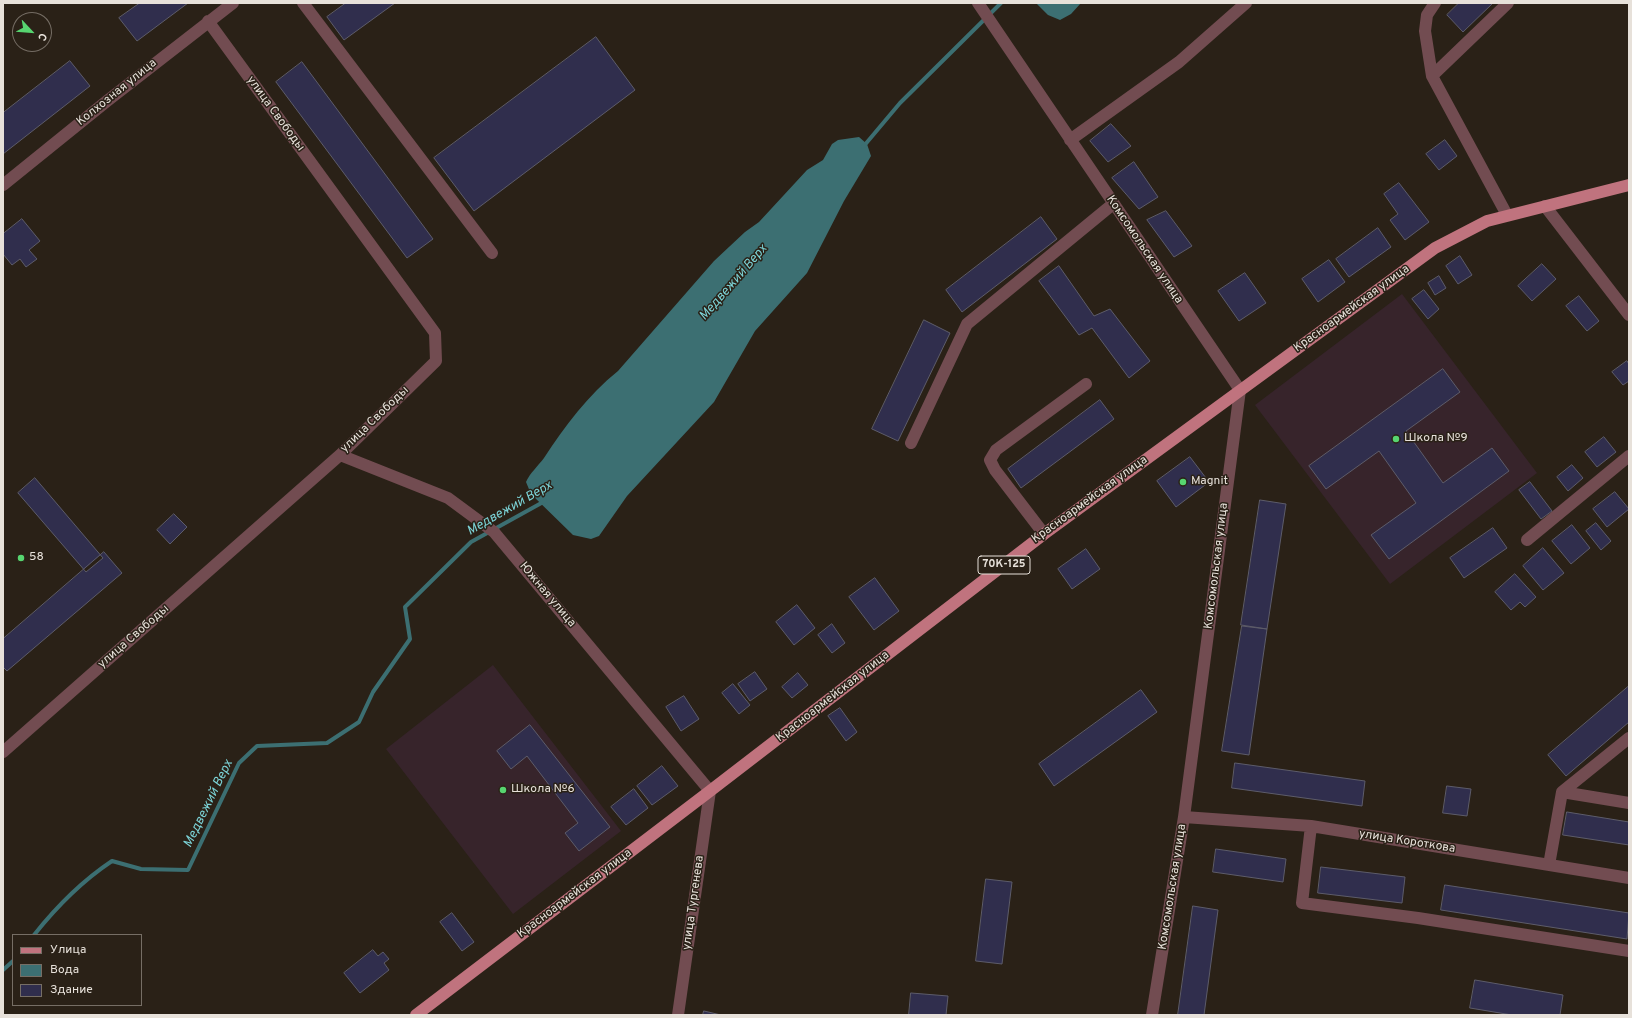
<!DOCTYPE html>
<html>
<head>
<meta charset="utf-8">
<style>
  body { margin:0 }
  #map { position:relative; width:1632px; height:1018px; overflow:hidden; background:#2a2117; font-family:Overpass,sans-serif }
  canvas { display:block }
  .frame { position:absolute; inset:0; border:4px solid #e7e1da; pointer-events:none }
  .legend { position:absolute; left:12px; top:934px; width:130px; height:72px; box-sizing:border-box; background:#2a2117; border:1px solid #766e65; margin:0; padding:5px 7px; list-style:none; font-size:12px; color:#e7e1da }
  .legend li { display:flex; align-items:center; gap:8px; height:20px }
  .legend b { width:20px; border:1px solid #766e65 }
  .north { position:absolute; left:12px; top:12px; width:40px; height:40px; box-sizing:border-box; background:#2a2117; border:1px solid #766e65; border-radius:50%; rotate:116deg; font-size:11px; font-weight:700; line-height:16px; text-align:center; color:#e7e1da }
  .north::after { content:''; display:block; margin:auto; width:14px; height:18px; background:#57d570; clip-path:polygon(50% 0,100% 100%,50% 72%,0 100%) }
</style>
</head>
<body>
<div id="map">
<canvas width="1632" height="1018"></canvas>
<div class="frame"></div>
<ul class="legend">
<li><b style="height:5px;background:#c0737e"></b>Улица</li>
<li><b style="height:11px;background:#3c6f72"></b>Вода</li>
<li><b style="height:11px;background:#302e4d"></b>Здание</li>
</ul>
<div class="north">С</div>
</div>
<script>
const ctx = document.querySelector('canvas').getContext('2d');
ctx.lineJoin = 'round';
function fill(path, color) { ctx.fillStyle = color; ctx.fill(path, 'evenodd'); }
function trace(path, color, width, dash) { ctx.strokeStyle = color; ctx.lineWidth = width; ctx.lineCap = dash ? 'butt' : 'round'; ctx.setLineDash(dash || []); ctx.stroke(path); }
function label(font, color, halo, rows, align = 'center') {
  ctx.font = font + ' Overpass,sans-serif'; ctx.lineWidth = 3; ctx.setLineDash([]); ctx.textBaseline = 'middle'; ctx.strokeStyle = halo; ctx.fillStyle = color; for (const [text, x, y, turn = 0] of rows) {
    ctx.save(); ctx.translate(x, y); ctx.rotate((+turn || 0) * Math.PI / 180); ctx.textAlign = isNaN(turn) ? turn : align; if (halo) ctx.strokeText(text, 0, 0); ctx.fillText(text, 0, 0); ctx.restore();
  }
}
fill(new Path2D(`
  M1402 294 1537 473 1390 584 1255 405Z
  M493 665 621 831 513 914 386 749Z`), '#37242b');
fill(new Path2D(`
  M1036 3H1081L1071 14 1060 20 1048 15Z
  M859 137 867 144 871 156 844 201 807 273 755 331 714 402 627 496 599 536 591 539 573 535 531 494 526 482C530 473 538 466 544 458 565 426 588 395 618 371L714 261 745 232 759 222 807 170 823 160 832 144 838 140Z`), '#3c6f72');
trace(new Path2D(`
  M863 147 900 103 1001 3
  M34 935C57 906 82 881 112 861L141 869 188 870 239 763 257 746 327 743 359 722 373 692 410 639 405 607 471 542 545 501
  M3 970 13 961`), '#3c6f72', 4);
const building = new Path2D(`
  M140 3H188L137 41 119 18Z
  M346 3H395L344 40 327 17Z
  M1459 3H1493L1463 32 1447 15Z
  M596 37 635 90 474 211 434 158Z
  M70 61 90 86 3 154V113Z
  M302 62 433 239 407 258 276 82Z
  M1111 124 1131 146 1108 162 1090 141Z
  M1445 140 1457 156 1439 170 1426 154Z
  M1134 162 1158 197 1139 209 1112 178Z
  M1399 183 1429 222 1405 240 1390 220 1398 214 1384 194Z
  M1166 211 1192 246 1174 257 1147 220Z
  M1041 217 1057 239 962 312 946 290Z
  M22 219 40 241 29 250 37 259 26 267 20 259 12 265 3 254V234Z
  M1378 228 1391 247 1349 277 1336 259Z
  M1460 256 1472 275 1458 284 1446 266Z
  M1329 260 1345 282 1318 302 1302 279Z
  M1542 264 1556 279 1532 301 1518 286Z
  M1059 266 1094 316 1110 309 1150 361 1129 378 1092 328 1079 335 1039 281Z
  M1245 273 1266 303 1239 321 1218 291Z
  M1439 276 1446 288 1435 295 1428 283Z
  M1424 290 1439 309 1428 319 1412 299Z
  M1579 296 1599 321 1587 331 1566 306Z
  M924 320 950 333 898 441 872 429Z
  M1627 361 1629 364V381L1623 385 1612 372Z
  M1443 369 1460 392 1406 431 1443 483 1492 448 1509 471 1389 559 1371 535 1416 503 1379 451 1326 489 1309 466Z
  M1100 400 1114 419 1021 488 1008 469Z
  M1604 437 1616 452 1597 467 1585 452Z
  M1190 457 1209 482 1176 507 1157 481Z
  M1572 465 1583 478 1568 491 1557 477Z
  M35 478 103 558 86 572 18 493Z
  M1530 482 1552 511 1541 519 1519 490Z
  M1615 492 1629 509 1607 527 1593 509Z
  M1260 500 1286 504 1267 629 1241 625Z
  M174 514 187 527 170 544 157 530Z
  M1596 523 1611 541 1601 550 1586 531Z
  M1572 525 1590 548 1571 564 1552 541Z
  M1493 528 1507 548 1464 578 1450 558Z
  M1543 548 1564 573 1543 590 1523 566Z
  M1086 549 1100 569 1072 589 1058 569Z
  M104 552 122 573 7 671 3 667V639Z
  M1515 574 1536 597 1525 607 1520 602 1511 610 1495 592Z
  M875 578 899 611 874 630 849 597Z
  M797 605 815 628 794 645 776 622Z
  M832 624 845 643 832 653 818 635Z
  M1242 626 1267 629 1249 755 1222 751Z
  M755 672 767 689 750 701 738 684Z
  M798 673 808 685 792 698 782 687Z
  M733 684 750 705 739 714 722 693Z
  M1629 686V722L1566 776 1548 755Z
  M1141 690 1157 712 1054 786 1039 764Z
  M684 696 699 719 681 731 666 707Z
  M840 708 857 732 846 741 828 716Z
  M530 725 610 827 579 851 565 833 578 823 527 756 511 769 497 751Z
  M1235 763 1365 781 1362 806 1232 788Z
  M662 766 678 786 652 805 637 786Z
  M1447 786 1471 789 1467 816 1443 813Z
  M634 789 648 808 626 825 611 807Z
  M1567 812 1629 822V845L1563 835Z
  M1216 849 1286 859 1283 882 1213 872Z
  M1321 867 1405 877 1402 903 1318 893Z
  M986 879 1012 882 1002 964 976 961Z
  M1445 885 1629 913 1627 939 1441 910Z
  M1193 906 1218 910 1204 1015H1178Z
  M452 913 474 942 462 951 440 922Z
  M373 950 378 956 383 952 389 959 384 963 389 970 360 993 344 973Z
  M1475 980 1563 995 1560 1015H1512L1470 1008Z
  M911 993 948 996 946 1015H909Z
  M704 1011 721 1015H703Z`);
fill(building, '#302e4d');
trace(building, '#5d5c6a', 1);
trace(new Path2D(`
  M303 3 492 253
  M978 3 1240 390 1184 817 1152 1015
  M1435 3 1427 15 1425 31 1432 76 1507 215
  M1432 76 1508 3
  M1070 140 1179 62 1246 3
  M3 185 107 101 233 3
  M1545 206 1629 315
  M911 443 967 324 1113 204
  M340 455 448 498 494 532 710 791 678 1015
  M1044 534 995 470 990 460 996 450 1086 384
  M1527 540 1629 456
  M3 752 340 455 436 361 435 333 208 21
  M1562 792 1629 738
  M1184 817 1311 826 1629 878
  M1311 826 1302 903 1418 918 1629 951
  M1549 865 1562 792 1629 803`), '#724c51', 12);
trace(new Path2D(`
  M416 1015 710 791 1044 534 1435 248 1487 221 1629 185`), '#c0737e', 12);
for (const [x, y, r, color] of [
  [1396,439,4,"#57d570"],
  [1183,482,4,"#57d570"],
  [21,558,4,"#57d570"],
  [503,790,4,"#57d570"]
]) { const dot = new Path2D(); dot.arc(x, y, r, 0, 2 * Math.PI); ctx.fillStyle = color; ctx.fill(dot); trace(dot, '#2a2117', 1.5); }
for (const [x, y, w] of [
  [1004,565,52]
]) { const box = new Path2D(); box.roundRect(x - w / 2, y - 9, w, 18, 3); ctx.fillStyle = '#2a2117'; ctx.fill(box); trace(box, '#e7e1da', 1); }
label('bold 11px', '#e7e1da', null, [
  ["70К-125",1004,565]
]);
label('12px', '#e7e1da', '#2a2117', [
  ["Колхозная улица",117,93,-39],
  ["улица Свободы",275,114,54],
  ["Комсомольская улица",1144,250,56],
  ["Красноармейская улица",1352,309,-36],
  ["улица Свободы",375,420,-44],
  ["Красноармейская улица",1090,500,-36],
  ["Комсомольская улица",1217,566,-83],
  ["Южная улица",547,595,50],
  ["улица Свободы",134,637,-41],
  ["Красноармейская улица",833,697,-38],
  ["улица Короткова",1407,842,9],
  ["Комсомольская улица",1173,887,-81],
  ["Красноармейская улица",575,894,-37],
  ["улица Тургенева",694,903,-82]
]);
label('12px', '#e7e1da', '#2a2117', [
  ["Школа №9",1404,439],
  ["Magnit",1191,482],
  ["58",29,558],
  ["Школа №6",511,790]
], 'left');
label('italic 13px', '#7cd4d8', '#2a2117', [
  ["Медвежий Верх",734,283,-49],
  ["Медвежий Верх",510,509,-30],
  ["Медвежий Верх",209,804,-64]
]);
</script>
</body>
</html>
